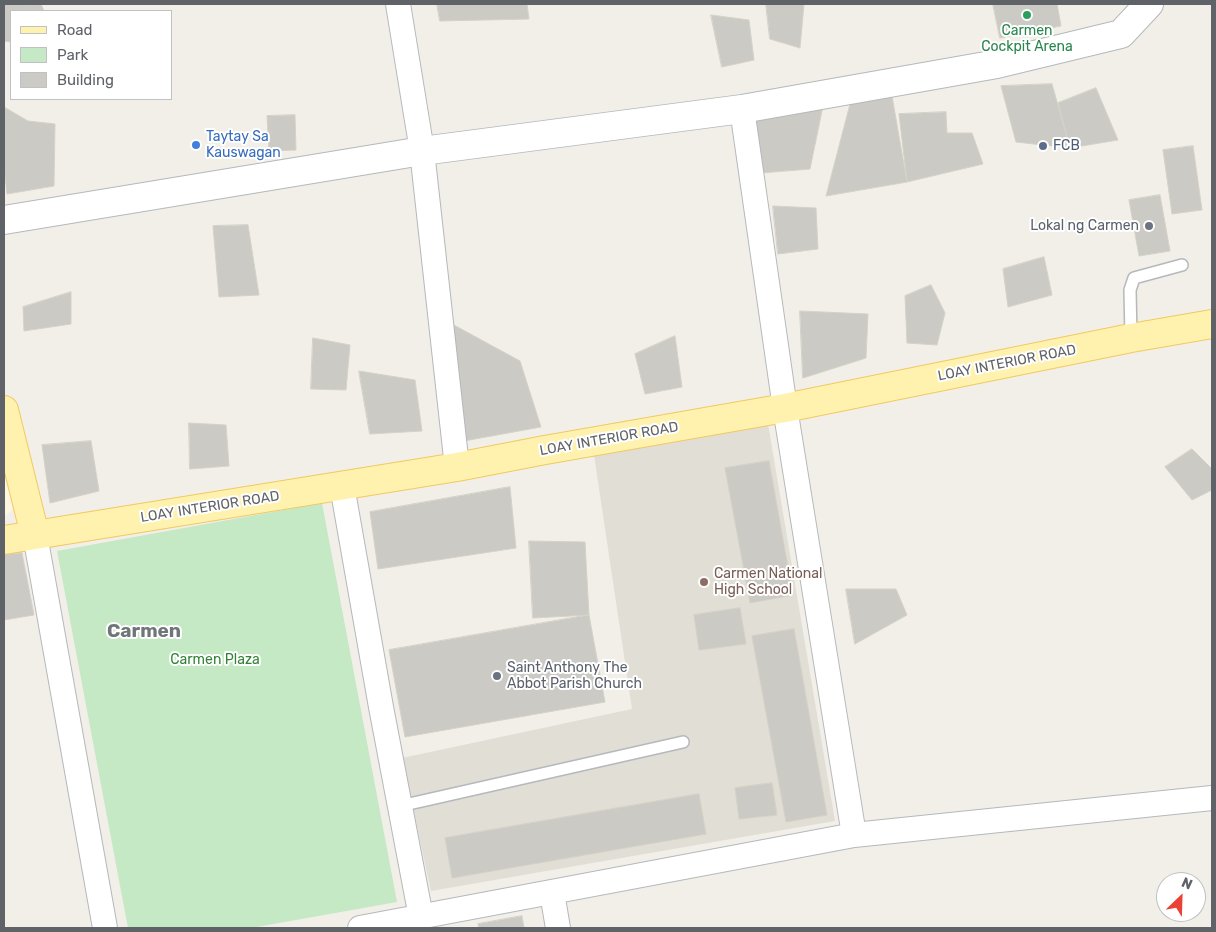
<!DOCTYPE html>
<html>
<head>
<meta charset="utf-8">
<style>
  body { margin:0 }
  #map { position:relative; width:1216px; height:932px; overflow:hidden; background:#f1efe8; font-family:Rubik,sans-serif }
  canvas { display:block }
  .frame { position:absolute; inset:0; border:5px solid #5f6368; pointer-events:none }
  .legend { position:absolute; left:10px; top:10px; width:162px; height:90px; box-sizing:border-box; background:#fff; border:1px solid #bfc1c3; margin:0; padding:6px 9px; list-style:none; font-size:15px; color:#5f6368 }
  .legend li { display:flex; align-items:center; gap:10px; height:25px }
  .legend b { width:25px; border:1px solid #bfc1c3 }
  .north { position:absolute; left:1156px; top:872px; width:50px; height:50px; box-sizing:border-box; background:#fff; border:1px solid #bfc1c3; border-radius:50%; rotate:24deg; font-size:14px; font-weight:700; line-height:20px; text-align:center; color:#5f6368 }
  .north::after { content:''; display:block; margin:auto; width:18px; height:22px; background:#ea4335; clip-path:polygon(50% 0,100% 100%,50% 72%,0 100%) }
</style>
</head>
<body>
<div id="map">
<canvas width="1216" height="932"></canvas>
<div class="frame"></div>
<ul class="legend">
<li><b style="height:6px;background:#fff2af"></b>Road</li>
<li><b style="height:14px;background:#c5e8c5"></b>Park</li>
<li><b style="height:14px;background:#cccac5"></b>Building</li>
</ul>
<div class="north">N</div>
</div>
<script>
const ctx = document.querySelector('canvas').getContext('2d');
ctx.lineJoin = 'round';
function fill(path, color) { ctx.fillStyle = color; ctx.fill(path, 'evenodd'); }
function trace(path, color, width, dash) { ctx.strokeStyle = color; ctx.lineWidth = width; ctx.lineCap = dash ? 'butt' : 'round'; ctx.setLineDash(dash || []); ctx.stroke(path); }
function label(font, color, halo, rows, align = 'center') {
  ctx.font = font + ' Rubik,sans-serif'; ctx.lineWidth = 4; ctx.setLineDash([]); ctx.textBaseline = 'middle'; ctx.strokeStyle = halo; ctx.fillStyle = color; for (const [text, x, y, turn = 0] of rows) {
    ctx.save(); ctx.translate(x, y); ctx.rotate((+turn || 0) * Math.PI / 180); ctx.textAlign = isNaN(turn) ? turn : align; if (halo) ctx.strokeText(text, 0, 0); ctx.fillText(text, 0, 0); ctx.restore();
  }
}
fill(new Path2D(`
  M4 432 14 505 11 511 4 516Z`), '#fef7e0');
fill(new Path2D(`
  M768 424 835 821 431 891 402 758 632 709 594 455Z`), '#e1ded6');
fill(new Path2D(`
  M322 503 397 902 251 928H128L57 551Z`), '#c5e8c5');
const building = new Path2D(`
  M4 4H28L29 5 41 4 44 11H11V42L4 41Z
  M437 4H527L529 19 440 21Z
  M766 4H804L800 48 770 39Z
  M993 4H1057L1061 26 1000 38Z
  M711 15 749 20 754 60 722 67Z
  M1052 84 1070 148 1016 142 1001 86Z
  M1096 88 1118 140 1070 148 1058 103Z
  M892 96 907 182 826 196 850 104Z
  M823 106 810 169 761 173 754 116Z
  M4 107 28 121 55 124 54 186 7 194 4 166Z
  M946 112 947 133H972L983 164 907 182 899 114Z
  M295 115 296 150 269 151 267 116Z
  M1193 146 1202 210 1172 214 1163 150Z
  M1160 195 1170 251 1139 256 1129 200Z
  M773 206 816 208 818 249 778 254Z
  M248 225 259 295 219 297 213 226Z
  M1044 257 1052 295 1008 307 1003 269Z
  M931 285 945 313 937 345 907 343 905 296Z
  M71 292V324L24 331 23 307Z
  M800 311 868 314 866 358 803 378Z
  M441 318 520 361 541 427 464 441Z
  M675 336 682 387 645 394 635 354Z
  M313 338 350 345 346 390 311 389Z
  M359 371 415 380 422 431 370 434Z
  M189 423 226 425 229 466 190 469Z
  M91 441 99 491 50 503 42 445Z
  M1192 449 1212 469V490L1192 500 1165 467Z
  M769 461 793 595 750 603 725 468Z
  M510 487 516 548 378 569 370 512Z
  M529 541 585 542 589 615 533 618Z
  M22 553 34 615 4 620V554Z
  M846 589H896L907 615 855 644Z
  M740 608 746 644 699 650 694 615Z
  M589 615 605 702 405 737 389 650Z
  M794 629 827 815 786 822 752 636Z
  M772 783 777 815 739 819 735 788Z
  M699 794 706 834 452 878 445 838Z
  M522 916 524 928H479L478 924Z`);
fill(building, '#cccac5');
trace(building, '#d6d1c6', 1);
const service = new Path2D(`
  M1131 338 1130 290 1134 278 1182 265
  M400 806 683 742`);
const minor = new Path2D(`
  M398 4 422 151 457 467
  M742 109 785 408 854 835
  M342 486 381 707 421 917
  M35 535 105 928
  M552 893 558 928
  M360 928 854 835 1212 798`);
const tertiary = new Path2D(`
  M4 220 422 151 742 109 997 64 1121 34 1149 4`);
const primary = new Path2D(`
  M4 410 35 535
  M4 540 457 467 545 450 785 408 1131 338 1212 324`);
trace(service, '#b5b8bc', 14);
trace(minor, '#b5b8bc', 26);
trace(tertiary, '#b5b8bc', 30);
trace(primary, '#f2c960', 30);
trace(service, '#fff', 11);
trace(minor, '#fff', 24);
trace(tertiary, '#fff', 28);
trace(primary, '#fff2af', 28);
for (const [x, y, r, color] of [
  [1027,15,5,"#2e9e5b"],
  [196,145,5,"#3f7fe0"],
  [1043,146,5,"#5c6f8a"],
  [1149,226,5,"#6b7280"],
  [704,582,5,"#8d6e63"],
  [497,676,5,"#6b7280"]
]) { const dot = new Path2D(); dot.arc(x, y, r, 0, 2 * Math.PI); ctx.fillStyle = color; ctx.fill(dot); trace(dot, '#fff', 2); }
label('14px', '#27864d', '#fff', [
  ["Carmen",1027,31],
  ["Cockpit Arena",1027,47]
]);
label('14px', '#366cbe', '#fff', [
  ["Taytay Sa",206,137],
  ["Kauswagan",206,153]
], 'left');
label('14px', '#4e5e75', '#fff', [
  ["FCB",1053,146]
], 'left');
label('14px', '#5b616d', '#fff', [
  ["Lokal ng Carmen",1139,226],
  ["Saint Anthony The",507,668,"left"],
  ["Abbot Parish Church",507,684,"left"]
], 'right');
label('14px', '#5f6368', '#fff', [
  ["LOAY INTERIOR ROAD",1007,363,-11],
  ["LOAY INTERIOR ROAD",609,439,-10],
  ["LOAY INTERIOR ROAD",210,507,-9]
]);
label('14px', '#785e54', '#fff', [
  ["Carmen National",714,574],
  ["High School",714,590]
], 'left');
label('14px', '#348238', '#fff', [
  ["Carmen Plaza",215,660]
]);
label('bold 19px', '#70757a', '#fff', [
  ["Carmen",144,632]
]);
</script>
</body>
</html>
